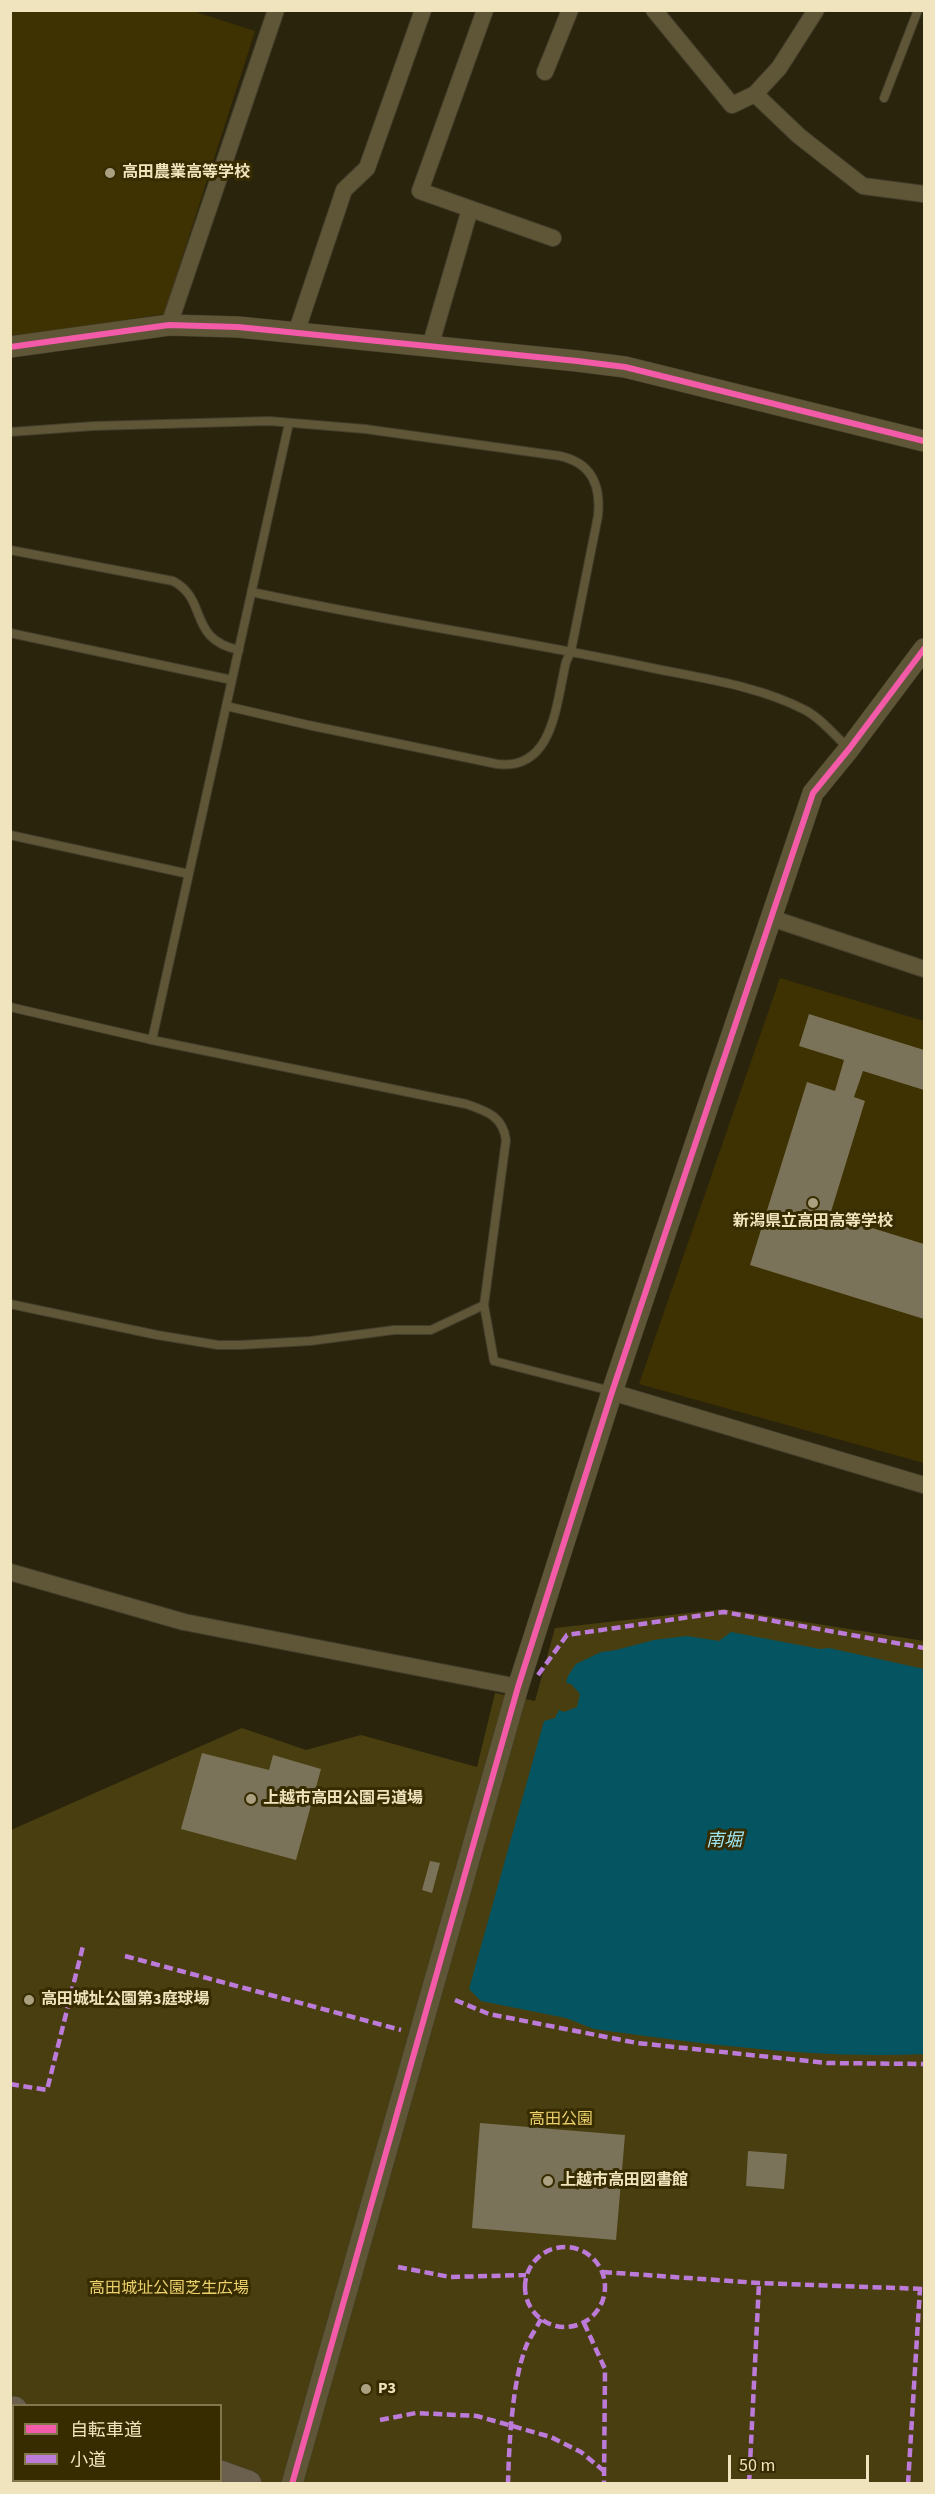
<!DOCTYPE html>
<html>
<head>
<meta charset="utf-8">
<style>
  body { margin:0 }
  #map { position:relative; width:935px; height:2494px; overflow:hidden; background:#2a240d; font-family:"Source Sans 3","Noto Sans JP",sans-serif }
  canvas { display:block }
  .frame { position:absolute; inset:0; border:12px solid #f0e4be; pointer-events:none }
  .legend { position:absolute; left:12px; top:2404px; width:210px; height:78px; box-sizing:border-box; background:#372c00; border:2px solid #81764c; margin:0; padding:8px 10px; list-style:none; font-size:18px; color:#f0e4be }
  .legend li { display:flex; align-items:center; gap:12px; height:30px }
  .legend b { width:30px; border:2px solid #81764c }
  .scale { position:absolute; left:728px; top:2455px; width:141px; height:27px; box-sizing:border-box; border:3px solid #f0e4be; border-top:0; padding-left:8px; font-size:18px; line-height:21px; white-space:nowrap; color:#f0e4be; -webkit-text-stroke:4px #372c00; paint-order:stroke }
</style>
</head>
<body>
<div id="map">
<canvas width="935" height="2494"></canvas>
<div class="frame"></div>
<ul class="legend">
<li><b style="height:8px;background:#f35aa7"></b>自転車道</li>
<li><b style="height:8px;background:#bd7bd9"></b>小道</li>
</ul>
<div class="scale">50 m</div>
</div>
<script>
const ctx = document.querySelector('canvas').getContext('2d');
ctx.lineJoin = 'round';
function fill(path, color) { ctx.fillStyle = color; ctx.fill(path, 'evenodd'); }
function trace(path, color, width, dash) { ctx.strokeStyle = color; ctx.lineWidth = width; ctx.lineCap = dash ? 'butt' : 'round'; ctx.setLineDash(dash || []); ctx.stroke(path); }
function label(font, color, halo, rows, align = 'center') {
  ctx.font = font + ' "Source Sans 3","Noto Sans JP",sans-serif'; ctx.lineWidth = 6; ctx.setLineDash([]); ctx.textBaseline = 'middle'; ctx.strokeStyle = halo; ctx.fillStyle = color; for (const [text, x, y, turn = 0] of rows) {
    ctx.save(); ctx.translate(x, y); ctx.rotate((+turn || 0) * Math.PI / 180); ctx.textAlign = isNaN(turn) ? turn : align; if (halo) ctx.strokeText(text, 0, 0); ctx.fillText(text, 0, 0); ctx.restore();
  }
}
fill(new Path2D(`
  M11 11H193L255 31 164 314 11 338Z
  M780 978 924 1021V1463L639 1384Z`), '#3e3202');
fill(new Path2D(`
  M724 1609 924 1641V2483H11V1830L242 1728 306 1750 361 1735 477 1767 495 1693 535 1701 555 1628ZM14 2406H220V2480H14Z`), '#493e10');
fill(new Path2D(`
  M731 1632 820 1649 829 1648 924 1669V2054C814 2059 703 2044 594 2029L566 2018 481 2001 469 1989 544 1721 555 1718 559 1710 564 1712 577 1707 580 1694 571 1684 566 1683 568 1676 576 1664 601 1652 616 1650 654 1640 687 1636 719 1641Z
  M10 2445H13L14 2480H95L106 2483H11Z`), '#045561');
fill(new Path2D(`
  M809 1014 924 1050V1090L863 1071 854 1097 865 1101 830 1215 924 1244V1319L750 1265 807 1082 835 1091 844 1060 799 1046Z
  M202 1753 269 1770 273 1755 321 1769 296 1860 181 1829Z
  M430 1861 440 1863 432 1893 422 1890Z
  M480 2123 625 2135 616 2240 472 2228Z
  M748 2151 787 2154 784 2189 746 2186Z`), '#7a7359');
const service = new Path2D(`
  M884 98 918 10
  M10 432 94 426 269 421 365 429 560 456C592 463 601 486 598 516L571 651 566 662C556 703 554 771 497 764L308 725 226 706
  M10 550 173 581C209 600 187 639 239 650
  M252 592C383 621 516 639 647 667 699 678 757 685 805 710 822 719 835 736 849 749
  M10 633 232 680
  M10 835 189 874
  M10 1007 152 1040 466 1104C486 1111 503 1116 506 1140L484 1305 494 1361 611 1391
  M152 1040 289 423
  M10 1304 157 1335 218 1345H240L310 1341 394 1330H431L484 1305`);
const minor = new Path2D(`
  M485 10 420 191 553 238
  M654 10 732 105 755 94 779 68 816 10
  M545 72 570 10
  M755 94 799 136 863 186 924 194
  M169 325 276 10
  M296 333 344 190 367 168 423 10
  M430 347 470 209
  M771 918 924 969
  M612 1392 924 1485
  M10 1572 184 1622 518 1687`);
const tertiary = new Path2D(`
  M10 347 169 325 238 327 577 361 625 367 924 441
  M292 2484 518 1687 612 1392 813 793 849 749 924 649`);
const primary = new Path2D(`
  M10 2410H14
  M220 2474 248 2484`);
trace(service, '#433e2b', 10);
trace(minor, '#433e2b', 18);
trace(tertiary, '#433e2b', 22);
trace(primary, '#433e2b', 28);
trace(service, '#5f5638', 8);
trace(minor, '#5f5638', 16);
trace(tertiary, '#5f5638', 21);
trace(primary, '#6b5f4d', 27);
trace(new Path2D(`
  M538 1675 567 1635 724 1612 924 1648
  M125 1956 401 2030
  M455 2000 489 2014 637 2043 827 2063 924 2064
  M10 2084 47 2090 83 1946
  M525 2287a40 40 0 1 1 80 0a40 40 0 1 1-80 0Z
  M398 2267 450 2277 526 2275
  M603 2272 759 2283 924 2289
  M584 2323 605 2369 604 2484
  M380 2420 416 2413 477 2416 551 2437 581 2452 604 2471
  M508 2484C509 2444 512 2380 527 2344 531 2336 537 2327 541 2319
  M749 2484 759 2283
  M908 2484 920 2288`), '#bd7bd9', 4.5, [9, 4.5]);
trace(new Path2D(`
  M10 347 169 325 238 327 577 361 625 367 924 441
  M292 2484 518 1687 612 1392 813 793 849 749 924 649`), '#f35aa7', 6);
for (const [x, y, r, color] of [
  [110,173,6,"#aba180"],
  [813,1203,6,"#aba180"],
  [251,1799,6,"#aba180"],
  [29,2000,6,"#aba180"],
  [548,2181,6,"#aba180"],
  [366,2389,6,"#aba180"]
]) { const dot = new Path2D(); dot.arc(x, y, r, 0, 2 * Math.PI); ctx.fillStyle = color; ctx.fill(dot); trace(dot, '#372c00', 2); }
label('bold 16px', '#f0e4be', '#372c00', [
  ["高田農業高等学校",122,173],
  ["新潟県立高田高等学校",813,1222,"center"],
  ["上越市高田公園弓道場",263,1799],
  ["高田城址公園第3庭球場",41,2000],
  ["上越市高田図書館",560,2181],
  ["P3",378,2389]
], 'left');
label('16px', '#edd16c', '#372c00', [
  ["高田公園",561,2120],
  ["高田城址公園芝生広場",169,2289]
]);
label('italic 18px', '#9ee6f6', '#372c00', [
  ["南堀",724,1842]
]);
</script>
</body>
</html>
